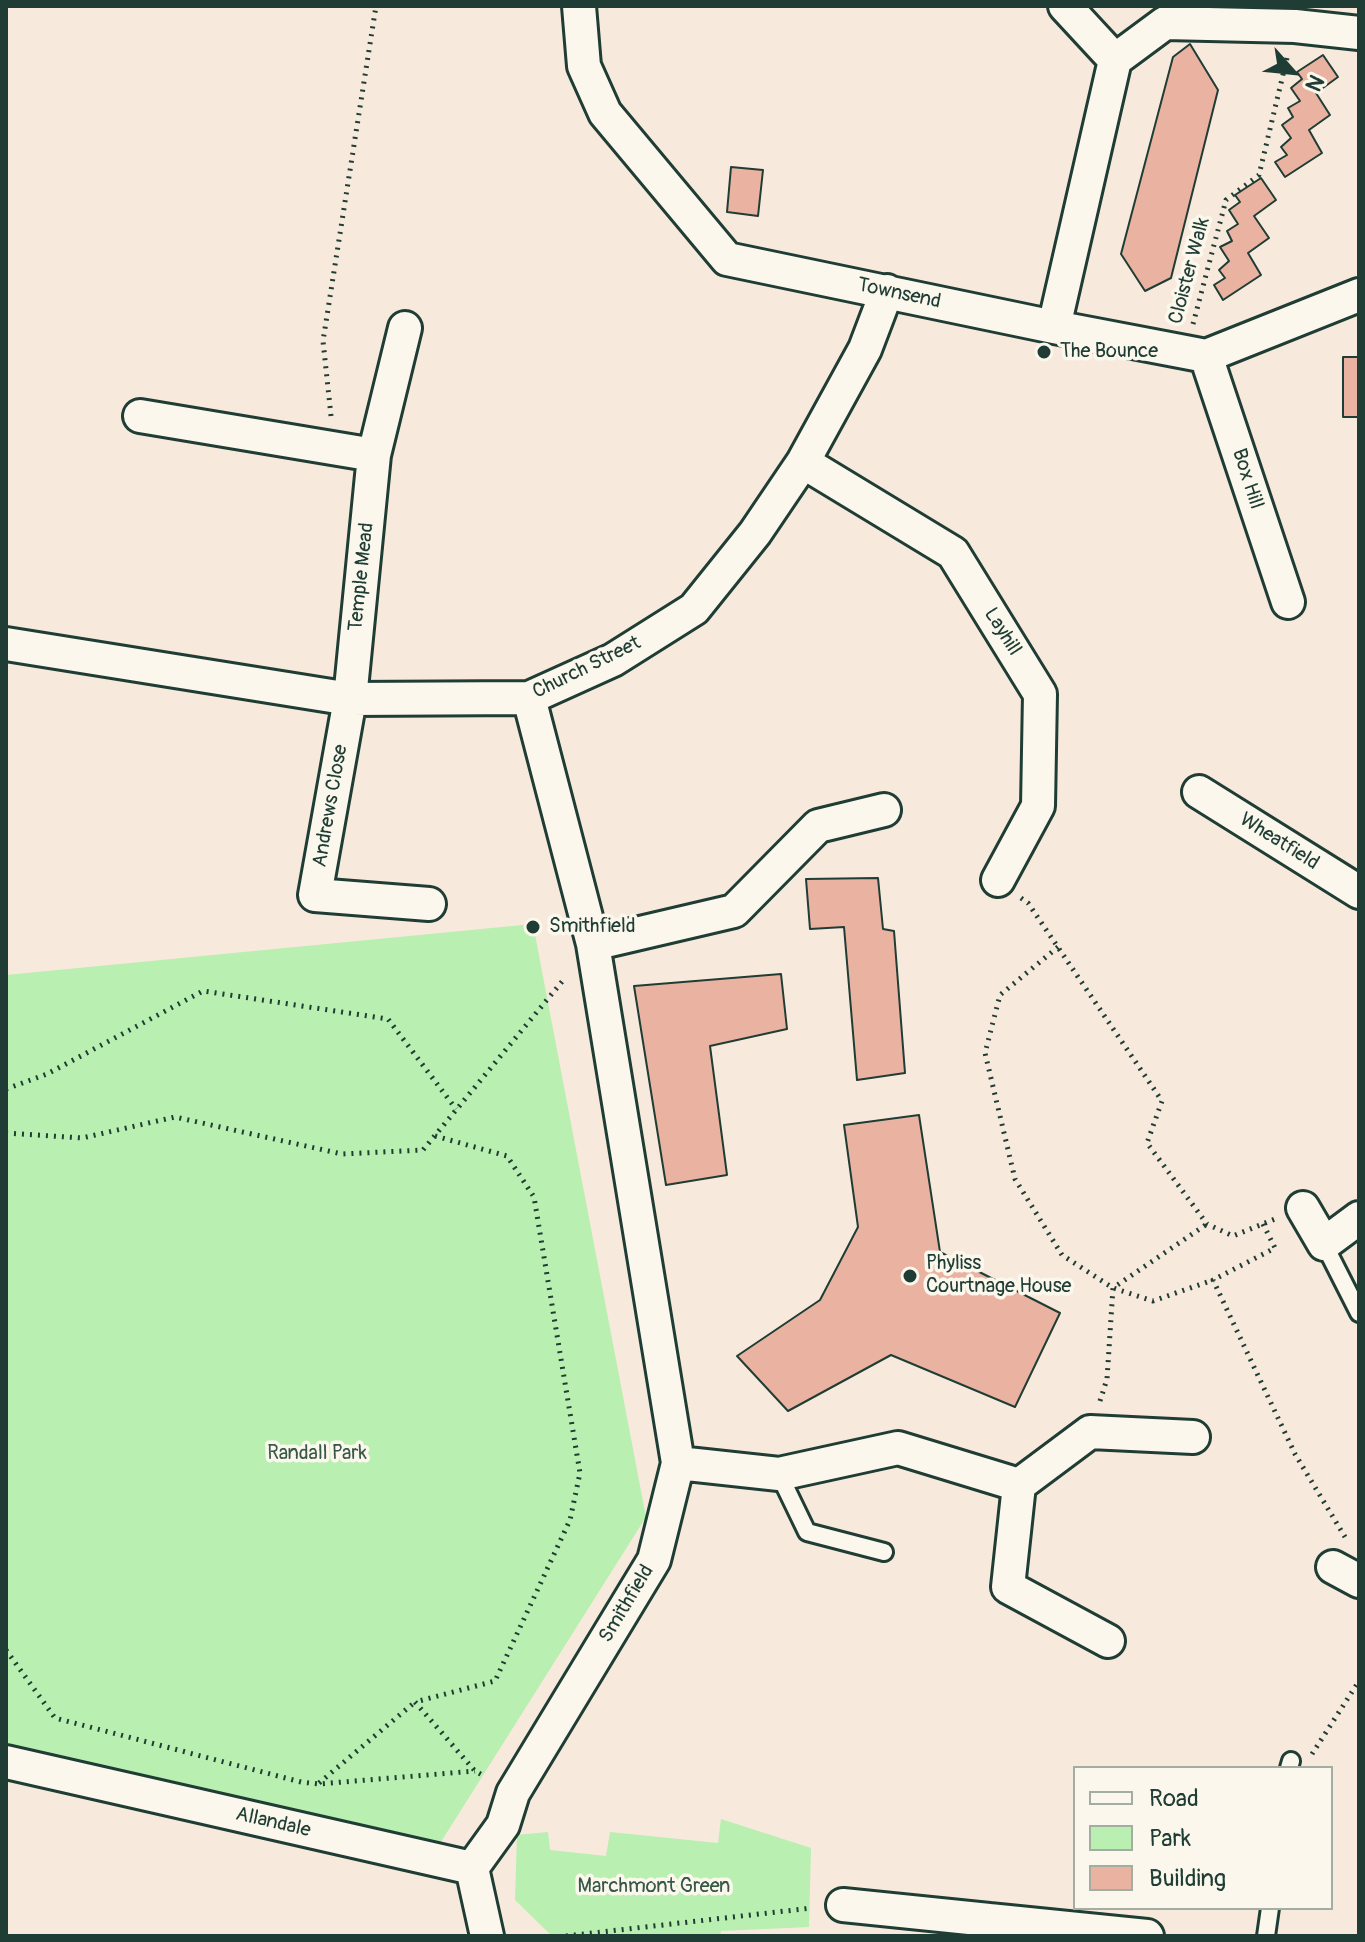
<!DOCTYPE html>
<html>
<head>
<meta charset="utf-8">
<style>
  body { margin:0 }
  #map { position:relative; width:1365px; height:1942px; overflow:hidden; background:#f8e9dd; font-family:Pangolin,sans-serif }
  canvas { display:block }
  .frame { position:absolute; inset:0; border:8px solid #1f3d34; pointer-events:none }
  .legend { position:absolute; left:1073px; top:1766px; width:260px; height:144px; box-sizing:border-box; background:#fbf7ec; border:2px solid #a3ada2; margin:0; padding:10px 14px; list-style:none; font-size:24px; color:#1f3d34 }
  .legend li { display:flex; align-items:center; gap:16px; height:40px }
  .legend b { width:40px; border:2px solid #a3ada2 }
  .north { position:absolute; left:1253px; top:32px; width:80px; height:80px; -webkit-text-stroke:6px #fbf7ec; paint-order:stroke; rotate:117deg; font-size:22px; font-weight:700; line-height:32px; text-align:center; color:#1f3d34 }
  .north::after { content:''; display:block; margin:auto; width:28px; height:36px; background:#1f3d34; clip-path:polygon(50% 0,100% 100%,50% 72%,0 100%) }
</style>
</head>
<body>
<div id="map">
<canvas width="1365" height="1942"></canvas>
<div class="frame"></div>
<ul class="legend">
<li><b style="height:10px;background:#fbf7ec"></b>Road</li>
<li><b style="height:22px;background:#b9efb1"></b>Park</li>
<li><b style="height:22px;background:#eab2a0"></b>Building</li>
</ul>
<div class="north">N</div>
</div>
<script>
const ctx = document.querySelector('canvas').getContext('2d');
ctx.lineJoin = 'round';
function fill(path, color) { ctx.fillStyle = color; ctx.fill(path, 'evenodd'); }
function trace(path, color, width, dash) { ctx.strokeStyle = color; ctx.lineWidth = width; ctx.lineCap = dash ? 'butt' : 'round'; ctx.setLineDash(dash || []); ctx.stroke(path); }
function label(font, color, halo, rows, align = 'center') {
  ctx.font = font + ' Pangolin,sans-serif'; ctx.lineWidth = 7; ctx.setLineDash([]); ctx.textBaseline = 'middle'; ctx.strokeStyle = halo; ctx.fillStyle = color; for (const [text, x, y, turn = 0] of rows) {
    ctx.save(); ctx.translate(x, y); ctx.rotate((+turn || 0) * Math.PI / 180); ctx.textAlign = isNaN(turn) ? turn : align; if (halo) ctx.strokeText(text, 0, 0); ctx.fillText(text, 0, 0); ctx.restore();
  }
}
fill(new Path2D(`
  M533 924 646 1517 439 1845 6 1747V975Z
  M721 1819 811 1848 809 1927 721 1931 720 1936H552L515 1900 517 1835 548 1832 550 1850 606 1856 610 1832 718 1843Z`), '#b9efb1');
const building = new Path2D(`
  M1190 44 1218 90 1171 278 1145 291 1121 254 1173 57Z
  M1323 55 1338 77 1316 93 1330 115 1309 130 1322 153 1285 177 1275 162 1287 155 1281 147 1291 138 1282 125 1293 117 1288 108 1300 101 1291 88 1302 79 1297 72Z
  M731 167 763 170 758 216 727 212Z
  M1261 178 1276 200 1254 216 1269 238 1248 253 1261 275 1223 300 1214 285 1225 278 1219 270 1229 261 1220 247 1232 241 1227 231 1238 224 1229 210 1240 202 1235 195Z
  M1343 357H1359V417H1343Z
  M878 878 883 929 894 931 905 1073 857 1080 844 927 810 929 806 879Z
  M781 974 787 1029 710 1046 727 1175 666 1185 634 986Z
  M919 1115 940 1252 1060 1313 1015 1407 891 1355 788 1411 737 1356 820 1300 858 1227 844 1125Z`);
fill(building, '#eab2a0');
trace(building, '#1f3d34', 2);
const service = new Path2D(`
  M1324 1244 1359 1313
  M779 1474 807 1532 884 1552
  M1289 1768 1291 1761
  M1266 1936 1270 1908`);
const minor = new Path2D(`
  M579 6 584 66 605 113 727 259 1054 327 1206 356 1359 295
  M1065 6 1115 60
  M1054 327 1115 60 1165 23 1295 26 1359 33
  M405 328 374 455 350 699 315 895 429 904
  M1206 356 1288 602
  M140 416 374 455
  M803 462 953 553 1040 694 1038 806 998 880
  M6 644 350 699 529 698 613 660 694 609 755 533 803 462 865 349 887 291
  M1199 792 1359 892
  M593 944 734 911 818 826 884 810
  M1303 1208 1324 1244 1359 1218
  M678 1463 779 1474 898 1448 1019 1485
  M1333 1567 1359 1581
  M1108 1641 1008 1587 1019 1485 1090 1432 1193 1437
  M6 1762 472 1868
  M472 1868 503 1825 513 1793 654 1560 678 1463 593 944 529 698
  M472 1868 487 1936
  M843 1905 989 1920
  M987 1936 989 1920 1147 1936`);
trace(service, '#1f3d34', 22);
trace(minor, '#1f3d34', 38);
trace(new Path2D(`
  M1193 324 1226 200 1259 175 1287 58
  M331 416 323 341 376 6
  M1021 898 1028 903 1162 1101 1147 1143 1207 1224 1233 1236 1275 1219
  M1058 947 1000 995 985 1053 1015 1179 1062 1255 1113 1288 1153 1301 1213 1280
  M6 1089 47 1074 203 991 388 1019 456 1109
  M6 1133 82 1138 175 1117 342 1154 423 1150 565 978
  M435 1136 507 1156 534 1197 580 1473 570 1520 495 1681 415 1702 475 1771 486 1777
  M1263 1224 1275 1248 1213 1280 1295 1454 1345 1537
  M1100 1401 1107 1379 1113 1288 1207 1224
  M6 1650 55 1718 301 1782 319 1784 475 1771
  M1312 1754 1359 1681
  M319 1783 415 1702
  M566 1936 812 1908`), '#1f3d34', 5, [2, 6]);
trace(service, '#fbf7ec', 16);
trace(minor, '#fbf7ec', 32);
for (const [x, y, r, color] of [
  [1044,352,8,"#1f3d34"],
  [533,927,8,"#1f3d34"],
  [910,1276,8,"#1f3d34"]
]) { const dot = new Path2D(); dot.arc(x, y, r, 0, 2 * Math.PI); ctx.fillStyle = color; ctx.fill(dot); trace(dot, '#fbf7ec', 3); }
label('20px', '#1f3d34', '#fbf7ec', [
  ["Cloister Walk",1190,271,-75],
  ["Townsend",899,294,12],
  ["Box Hill",1247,479,72],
  ["Temple Mead",362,577,-84],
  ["Layhill",1002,632,58],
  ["Church Street",587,668,-26],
  ["Andrews Close",331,806,-80],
  ["Wheatfield",1279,842,32],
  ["Smithfield",627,1604,-59],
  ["Allandale",273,1823,13]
]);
label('20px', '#1f3d34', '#fbf7ec', [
  ["The Bounce",1060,352],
  ["Smithfield",549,927],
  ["Phyliss",926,1264],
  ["Courtnage House",926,1287]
], 'left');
label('20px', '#365847', '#fbf7ec', [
  ["Randall Park",317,1454],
  ["Marchmont Green",654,1887]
]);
</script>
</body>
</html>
